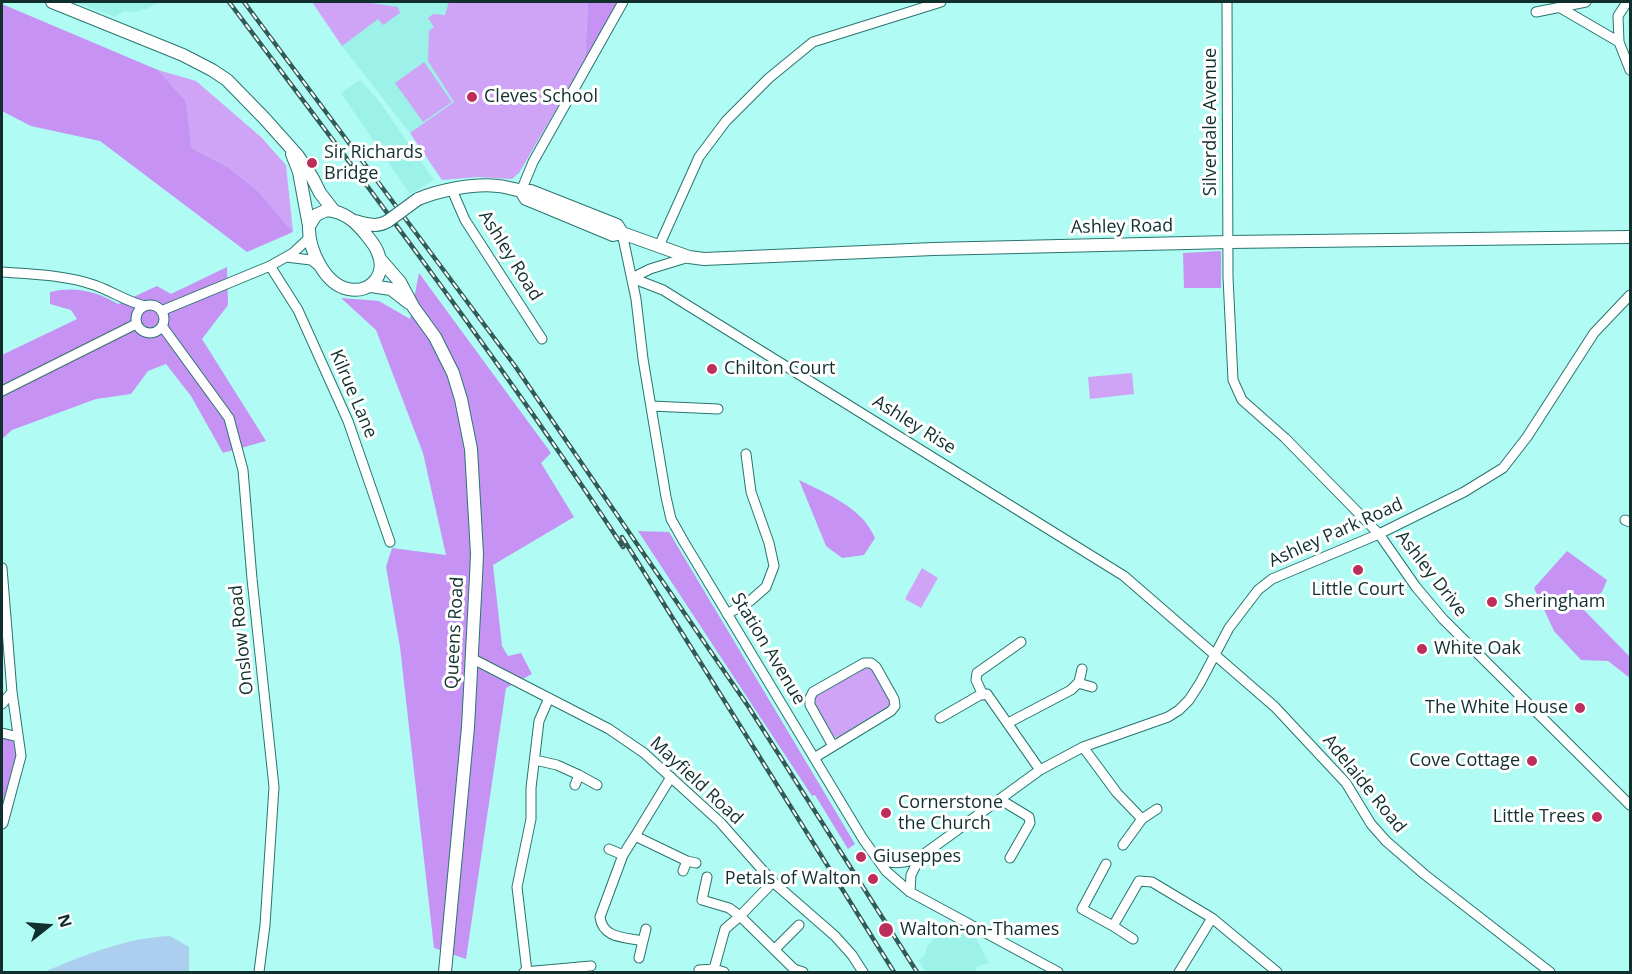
<!DOCTYPE html>
<html>
<head>
<meta charset="utf-8">
<style>
  body { margin:0 }
  #map { position:relative; width:1632px; height:974px; overflow:hidden; background:#b0fbf3; font-family:"Open Sans",sans-serif }
  canvas { display:block }
  .frame { position:absolute; inset:0; border:3px solid #102f2d; pointer-events:none }
  .north { position:absolute; left:18px; top:896px; width:60px; height:60px; -webkit-text-stroke:4px #fff; paint-order:stroke; rotate:73deg; font-size:16px; font-weight:700; line-height:24px; text-align:center; color:#102f2d }
  .north::after { content:''; display:block; margin:auto; width:21px; height:27px; background:#102f2d; clip-path:polygon(50% 0,100% 100%,50% 72%,0 100%) }
</style>
</head>
<body>
<div id="map">
<canvas width="1632" height="974"></canvas>
<div class="frame"></div>
<div class="north">N</div>
</div>
<script>
const ctx = document.querySelector('canvas').getContext('2d');
ctx.lineJoin = 'round';
function fill(path, color) { ctx.fillStyle = color; ctx.fill(path, 'evenodd'); }
function trace(path, color, width, dash) { ctx.strokeStyle = color; ctx.lineWidth = width; ctx.lineCap = dash ? 'butt' : 'round'; ctx.setLineDash(dash || []); ctx.stroke(path); }
function label(font, color, halo, rows, align = 'center') {
  ctx.font = font + ' "Open Sans",sans-serif'; ctx.lineWidth = 6; ctx.setLineDash([]); ctx.textBaseline = 'middle'; ctx.strokeStyle = halo; ctx.fillStyle = color; for (const [text, x, y, turn = 0] of rows) {
    ctx.save(); ctx.translate(x, y); ctx.rotate((+turn || 0) * Math.PI / 180); ctx.textAlign = isNaN(turn) ? turn : align; if (halo) ctx.strokeText(text, 0, 0); ctx.fillText(text, 0, 0); ctx.restore();
  }
}
fill(new Path2D(`
  M75 2H159L149 8 135 12 124 11 115 17Z
  M312 2H588L519 173 512 179 478 177 442 180 410 133 342 46Z
  M360 80 379 101 434 180 410 194 341 93Z
  M948 920 977 940 989 963 976 967 977 972H926L918 960 924 956 927 947Z`), '#9cf1e8');
fill(new Path2D(`
  M312 2H365L398 7 400 13 383 25 378 19 342 46Z
  M449 2H588L585 60 519 173 512 179 478 177 442 180 410 133 454 102 428 61 429 31 434 27 428 18 433 14 445 15Z
  M424 62 452 102 423 122 395 83Z
  M158 70 196 81 261 137 286 165 293 232 258 191 228 167 192 148 186 101Z
  M1132 373 1134 394 1090 399 1088 377Z
  M922 568 938 578 921 608 905 599Z
  M866 666 872 667 892 701V705L846 736 838 738 832 736 813 701 817 693Z`), '#cfa4f7');
fill(new Path2D(`
  M588 2H620L585 60Z
  M2 4 158 70 186 101 192 148 228 167 258 191 293 232 247 252 100 141 31 126 2 111Z
  M1221 251V288H1184L1183 253Z
  M227 267 228 305 202 339 266 441 223 453 191 396 166 364 148 371 131 394 96 399 12 430 2 439V355L77 319 71 310 50 304V292C75 286 96 291 118 304L157 286 171 294Z
  M419 273 551 453 541 463 574 517 493 565 502 646 508 656 521 653 532 674 506 688 466 959 434 948 400 647 386 567 392 548 446 555 423 453 376 330 341 298 379 301 410 319Z
  M799 480C827 494 862 507 875 538L864 555 842 558 826 546Z
  M638 531 669 532 855 844 848 849 815 795 812 796Z
  M1567 551 1607 580 1602 592 1582 608 1630 657V678L1608 661 1581 660 1554 631 1534 588Z
  M2 733 18 737 21 756 2 824Z`), '#c693f4');
fill(new Path2D(`
  M170 936 189 947V972H44C85 955 125 938 170 936Z`), '#adcfef');
const minor = new Path2D(`
  M1227 2 1228 277 1233 380 1242 400 1285 438 1379 534 1416 587 1443 619 1630 805
  M1559 7 1619 42 1630 70
  M1536 12 1586 2
  M1619 42 1618 16 1627 2
  M452 190 465 220 542 339
  M521 191 533 162 623 2
  M622 233 636 299 643 359 666 497 671 519 684 542 863 839 886 871 910 892 1058 972
  M659 246 699 157 726 121 769 78 813 42 941 2
  M286 257 311 260 320 267
  M270 266 298 310 348 421 390 542
  M2 272C32 274 65 275 94 285 112 291 127 302 145 306
  M632 278 663 290 1124 576 1275 707 1346 783 1371 824 1386 841 1424 874 1550 972
  M632 278 650 269 689 257
  M136 319a14 14 0 1 1 28 0a14 14 0 1 1-28 0Z
  M161 311 270 266 293 253 309 238
  M162 326 229 418 243 470 252 579 274 787 265 925 259 972
  M2 391 136 324
  M651 406 718 409
  M1625 520 1630 522
  M2 568 12 692 21 756 3 823 2 824
  M727 614 750 601 766 587 774 566 769 543 751 492 746 454
  M471 658 609 729 644 753 720 822 773 882 835 936 852 955 863 972
  M1078 683 1092 687
  M983 695 976 680 977 673 1021 642
  M2 704 12 692
  M940 718 980 695 987 694 1040 770
  M1008 723 1071 690 1079 682 1082 669
  M2 733 18 737
  M1083 747 1117 793 1142 819
  M814 758 891 711 895 706 894 699 876 667 871 663H864L813 692 810 698V705L833 746
  M535 760 557 765 579 775
  M671 777 635 836 687 861
  M575 785 579 775 597 785
  M1001 800 1029 817 1030 823 1010 858
  M635 836 623 855 600 917C603 939 625 937 643 941L646 929
  M1123 845 1142 819 1157 809
  M609 849 623 855
  M878 860C894 864 905 864 920 857L1040 770 1083 747 1168 717 1179 710 1189 700 1200 683 1229 628 1258 590 1272 579 1379 534 1464 492 1503 468 1527 437 1594 333 1630 295
  M1106 864 1082 909 1113 926 1139 881 1152 882 1212 918 1277 972
  M683 871 687 861 696 863
  M707 877 702 900 729 908 740 916 773 882
  M910 892 911 875 920 857
  M1113 926 1133 939
  M775 949 799 925
  M639 958 643 941
  M714 969 725 929 740 916 794 969 803 972
  M699 970 714 969 724 972
  M524 972 591 966
  M527 972 517 887 531 819V788L539 721 549 698
  M1179 972 1212 918`);
const major = new Path2D(`
  M52 2 183 55 212 70 227 80 265 119 298 156 312 177 320 193 334 211
  M292 154 299 172 309 226
  M521 191 526 199 536 203 613 235 622 233 689 257 704 259 933 249 1229 242 1630 237
  M418 199C440 190 475 183 498 186 510 187 519 192 531 191L617 225 622 233
  M327 210C346 212 357 223 368 237 372 242 376 247 378 253 387 274 371 294 348 289 324 284 308 248 309 226L316 215Z
  M355 221C366 224 377 228 388 221
  M380 259 400 282 414 308 435 337 453 373 461 399 471 449 477 554 476 577 468 727 445 972
  M371 286 391 289 409 303`);
trace(minor, '#29756e', 11);
trace(major, '#29756e', 14);
trace(minor, '#fff', 9);
trace(major, '#fff', 12);
const rail = new Path2D(`
  M229 2C364 181 500 360 623 547
  M244 2 515 366 748 706 917 972
  M622 537 894 972`);
trace(rail, '#325b57', 4.5);
trace(rail, '#fff', 2, [7]);
const majorBridge = new Path2D(`
  M388 221 418 199`);
trace(majorBridge, '#29756e', 14, []);
trace(majorBridge, '#fff', 12);
for (const [x, y, r, color] of [
  [472,97,6,"#bd2e5b"],
  [312,163,6,"#bd2e5b"],
  [712,369,6,"#bd2e5b"],
  [1358,570,6,"#bd2e5b"],
  [1492,602,6,"#bd2e5b"],
  [1422,649,6,"#bd2e5b"],
  [1580,708,6,"#bd2e5b"],
  [1532,761,6,"#bd2e5b"],
  [886,813,6,"#bd2e5b"],
  [1597,817,6,"#bd2e5b"],
  [861,857,6,"#bd2e5b"],
  [873,879,6,"#bd2e5b"],
  [886,930,8,"#bd2e5b"]
]) { const dot = new Path2D(); dot.arc(x, y, r, 0, 2 * Math.PI); ctx.fillStyle = color; ctx.fill(dot); trace(dot, '#fff', 2); }
label('18px', '#102f2d', '#fff', [
  ["Cleves School",484,97],
  ["Sir Richards",324,153],
  ["Bridge",324,174],
  ["Chilton Court",724,369],
  ["Little Court",1358,590,"center"],
  ["Sheringham",1504,602],
  ["White Oak",1434,649],
  ["The White House",1568,708,"right"],
  ["Cove Cottage",1520,761,"right"],
  ["Cornerstone",898,803],
  ["the Church",898,824],
  ["Little Trees",1585,817,"right"],
  ["Giuseppes",873,857],
  ["Petals of Walton",861,879,"right"],
  ["Walton-on-Thames",900,930]
], 'left');
label('18px', '#102f2d', '#fff', [
  ["Silverdale Avenue",1211,122,-90],
  ["Ashley Road",1122,227,-1],
  ["Ashley Road",510,256,58],
  ["Kilrue Lane",353,394,67],
  ["Ashley Rise",914,425,32],
  ["Ashley Park Road",1336,533,-24],
  ["Ashley Drive",1431,574,52],
  ["Queens Road",455,633,-87],
  ["Onslow Road",242,640,-96],
  ["Station Avenue",768,649,59],
  ["Mayfield Road",696,781,43],
  ["Adelaide Road",1364,784,51]
]);
</script>
</body>
</html>
